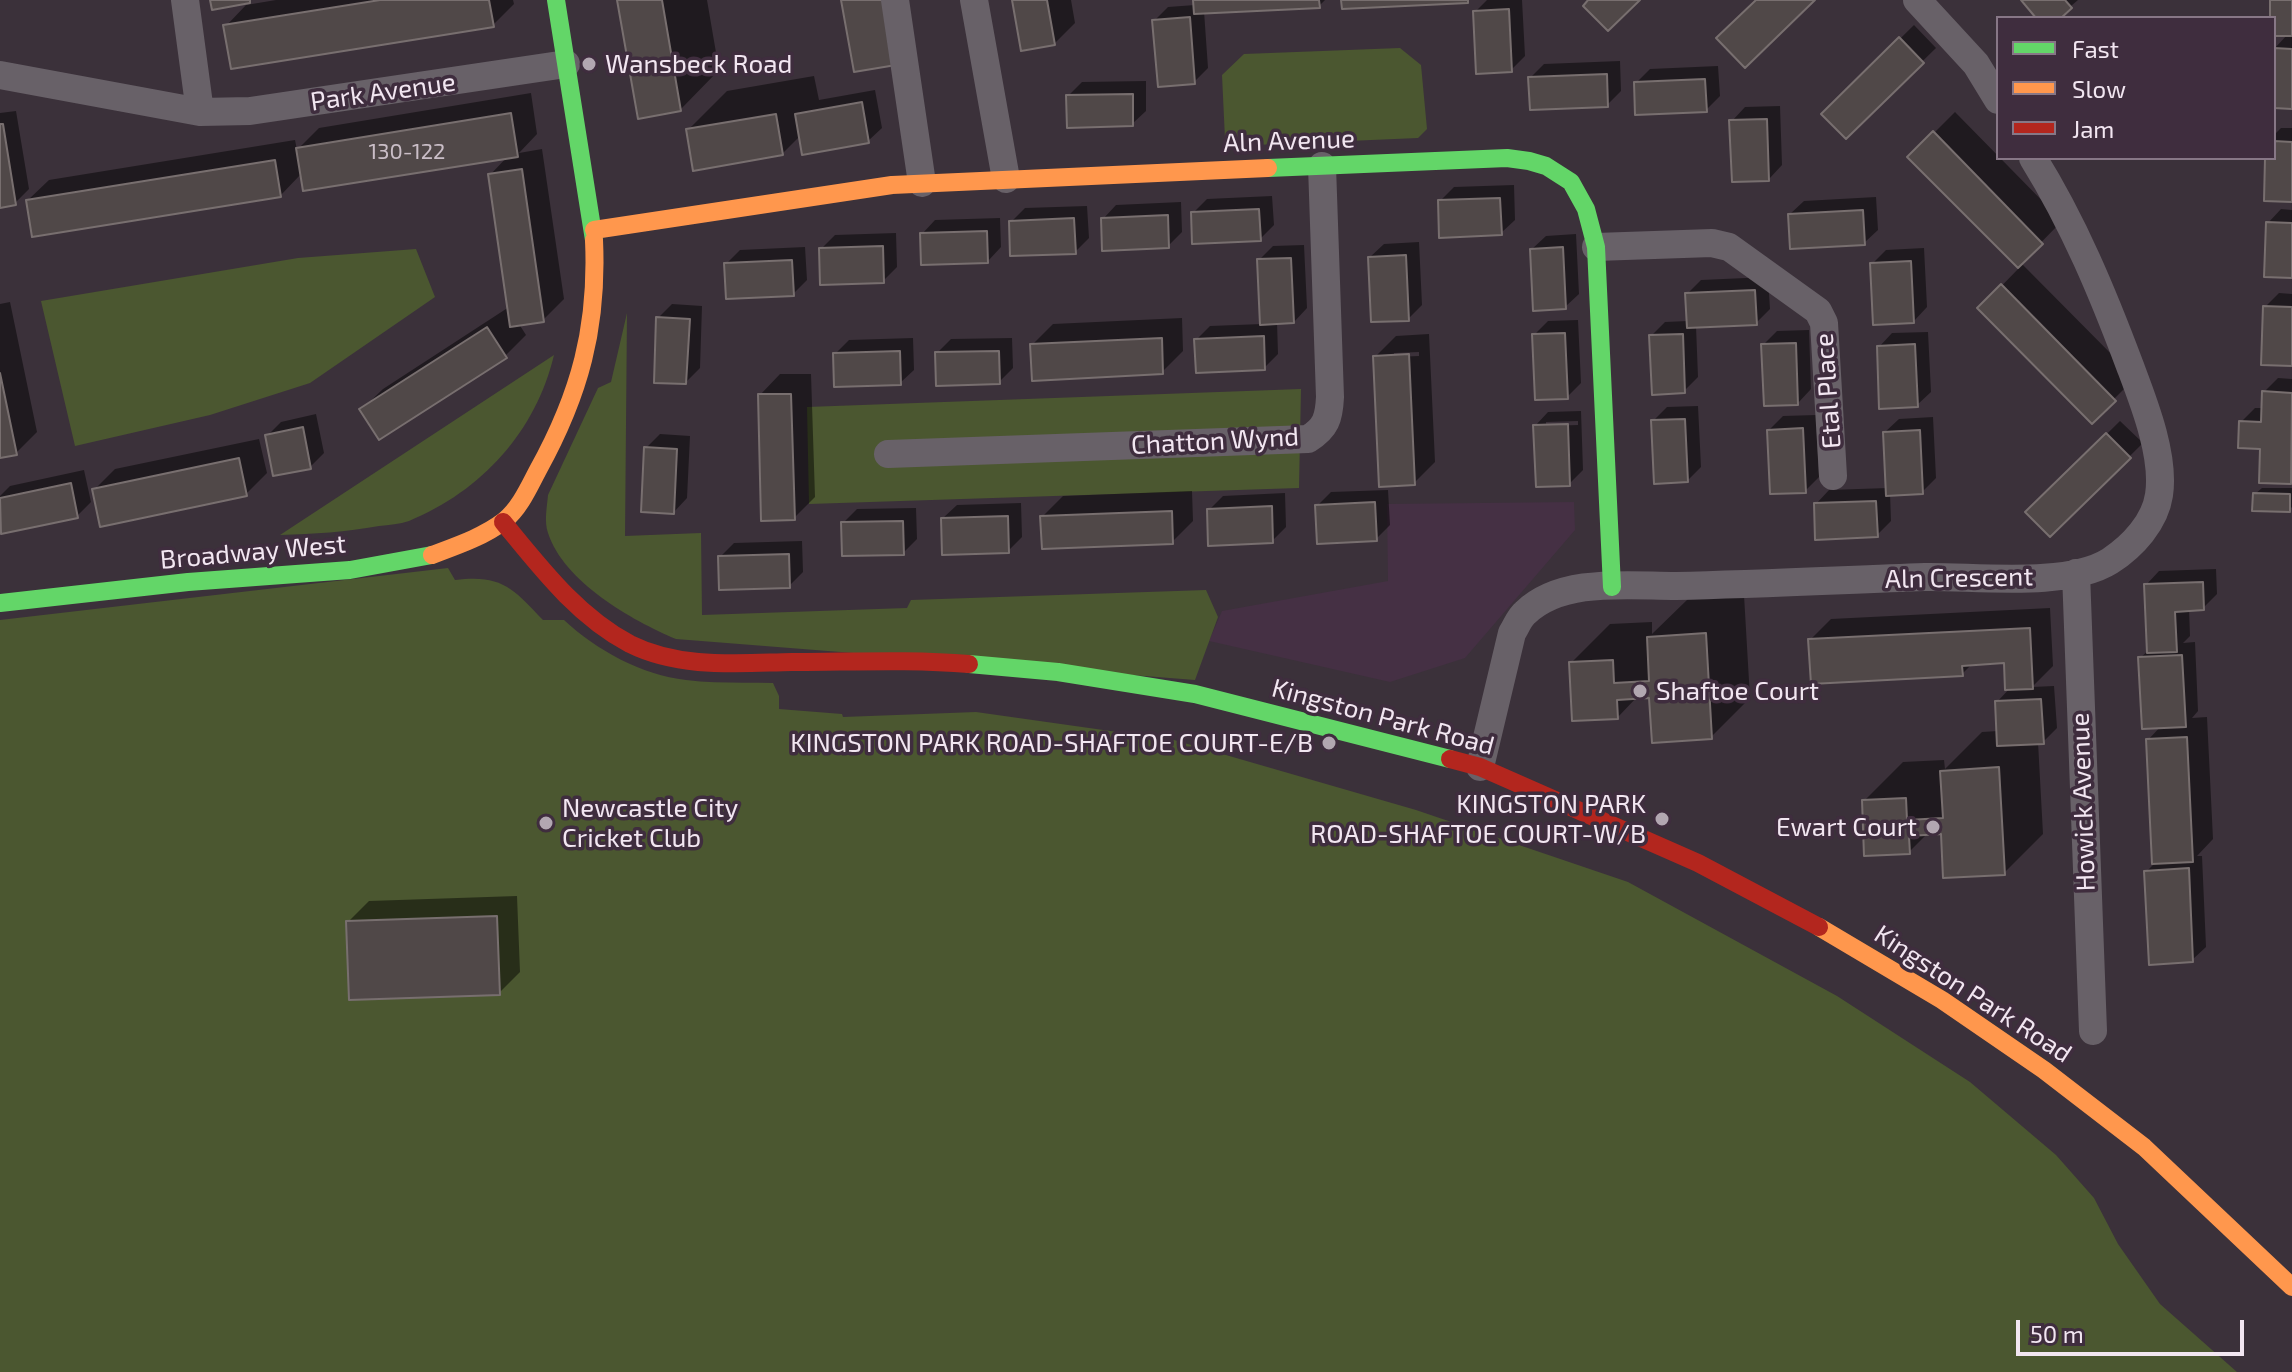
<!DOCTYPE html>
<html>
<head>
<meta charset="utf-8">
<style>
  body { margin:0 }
  #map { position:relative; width:2292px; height:1372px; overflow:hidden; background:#3b313a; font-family:"Exo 2",sans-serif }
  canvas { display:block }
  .legend { position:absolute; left:1996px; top:16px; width:280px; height:144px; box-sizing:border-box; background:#3f2d3e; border:2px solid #877786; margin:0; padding:10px 14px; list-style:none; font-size:24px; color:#f2e6f1 }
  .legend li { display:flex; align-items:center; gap:16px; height:40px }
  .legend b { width:40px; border:2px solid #877786 }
  .scale { position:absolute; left:2016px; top:1320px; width:228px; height:36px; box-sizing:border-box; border:4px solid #f2e6f1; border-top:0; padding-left:10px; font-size:24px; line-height:28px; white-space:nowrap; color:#f2e6f1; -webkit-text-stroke:6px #3f2d3e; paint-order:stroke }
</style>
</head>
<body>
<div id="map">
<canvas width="2292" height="1372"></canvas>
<ul class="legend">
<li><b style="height:10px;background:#63d668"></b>Fast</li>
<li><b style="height:10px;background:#ff974d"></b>Slow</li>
<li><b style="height:10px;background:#b3261e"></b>Jam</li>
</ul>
<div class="scale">50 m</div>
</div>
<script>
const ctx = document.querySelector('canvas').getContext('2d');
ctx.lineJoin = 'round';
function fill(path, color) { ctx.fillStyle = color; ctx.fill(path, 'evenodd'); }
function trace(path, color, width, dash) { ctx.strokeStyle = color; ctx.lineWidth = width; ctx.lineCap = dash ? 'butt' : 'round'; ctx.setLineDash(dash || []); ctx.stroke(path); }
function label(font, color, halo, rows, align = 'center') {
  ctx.font = font + ' "Exo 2",sans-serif'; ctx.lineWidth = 7; ctx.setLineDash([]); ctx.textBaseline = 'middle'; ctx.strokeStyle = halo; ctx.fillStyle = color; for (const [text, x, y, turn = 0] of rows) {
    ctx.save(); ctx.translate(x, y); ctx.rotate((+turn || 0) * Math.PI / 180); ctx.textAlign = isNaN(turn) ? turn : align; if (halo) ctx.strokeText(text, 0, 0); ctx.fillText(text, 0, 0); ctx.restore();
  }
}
fill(new Path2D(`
  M1574 502 1575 530 1465 658 1390 682 1209 641 1222 611 1388 581 1387 504Z`), '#453044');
fill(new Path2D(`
  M1400 48 1421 65 1427 129 1418 138 1232 146 1225 139 1222 75 1244 54Z
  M416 249 435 297 310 383 210 415 75 446 41 301 298 258Z
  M627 313 625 536 701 533 702 615 907 608 911 600 1206 590 1218 617 1195 680 676 639C631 620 564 582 548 533 544 521 547 507 548 495L598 388 611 382Z
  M554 355C536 431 482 491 409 521 400 524 389 525 379 526 346 532 314 534 280 535Z
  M1301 389 1299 488 809 504 807 407Z
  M448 568 455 580C501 574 513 588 543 620H564C596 650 642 675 686 680 714 684 744 682 773 683L779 696V709L842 714 843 717 976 712 1174 740 1416 810 1628 882 1837 996 1970 1082 2056 1155 2094 1198 2118 1244 2160 1304 2237 1372H0V620Z`), '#4b5730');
fill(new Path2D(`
  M276 0H513L514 4 493 25 226 26 246 5Z
  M619 0H707L719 70 680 110Z
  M1014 0H1071L1075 23 1054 44Z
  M1195 0H1325L1319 6 1204 11 1208 68 1194 82 1154 21 1168 7 1195 5Z
  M1487 0H1522L1525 56 1511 70 1475 12Z
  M2023 0H2078L2057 18H2039Z
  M2272 0H2292V107L2274 106V49L2288 34H2274Z
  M1914 25 1936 48 1846 136 1824 114Z
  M1620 61 1621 91 1607 105 1530 78 1544 64Z
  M1718 66 1720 96 1706 110 1636 83 1650 69Z
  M814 76 819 100 875 90 882 128 868 141 800 136 782 154 688 130 727 91Z
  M1146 81V111L1132 124 1068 96 1082 82Z
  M531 93 537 134 519 153 542 149 564 299 543 320 519 324 526 335 505 356 362 409 383 389 509 307 490 175 508 156 302 173 280 196 28 200 49 180 295 140 297 150 319 128Z
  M1780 106 1782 165 1769 179 1732 121 1745 107Z
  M16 111 29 189 15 203 0 205V113Z
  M1955 112 2062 221 2021 263 2135 378 2092 421 1980 308 2020 267 1910 157Z
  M2281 128H2292V200L2267 158H2274V135Z
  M1514 185 1515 220 1501 233 1440 201 1454 187Z
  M1272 196 1274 225 1260 239 1193 213 1207 199Z
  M1876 197 1878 230 1864 243 1790 214 1804 201Z
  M1181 202 1182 232 1168 246 1103 219 1116 205Z
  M1087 206 1089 238 1075 252 1011 222 1025 208Z
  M2281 209 2292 210V276L2268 223Z
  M1000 218 1001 247 988 261 922 234 935 220Z
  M896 233 897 267 883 281 821 249 835 235Z
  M1576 234 1579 294 1565 307 1532 249 1546 236Z
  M1419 242 1422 305 1408 319 1370 257 1384 244Z
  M1304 245 1307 308 1294 322H1277L1278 354 1264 368 1196 340 1210 326 1262 324 1259 260 1273 246Z
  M805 247 807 280 793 294 726 264 740 250Z
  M1924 248 1927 307 1914 321 1872 264 1886 250Z
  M1768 277 1770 309 1756 323 1696 326 1698 377 1684 391 1651 336 1665 322 1688 321 1687 294 1701 280Z
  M2279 293 2292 294V365L2265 307Z
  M10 302 37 432 16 453 0 456V304Z
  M672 304 702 306 700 368 686 382 658 318Z
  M1182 318 1183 351 1162 372 1032 345 1053 324Z
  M1578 320 1581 383 1567 397 1534 335 1548 321Z
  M1809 330 1811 389 1798 403 1763 345 1777 331Z
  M1928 332 1931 392 1917 405 1879 347 1892 333Z
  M1429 334 1435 462 1414 483 1375 357 1396 336ZM1419 352V356L1394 357V353Z
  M913 338 914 370 900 383 835 354 849 340Z
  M1012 338 1013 368 999 382 937 353 951 339Z
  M780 374H811L815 497 794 518 760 395Z
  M2278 378 2292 379 2290 482 2241 422 2255 408H2263L2264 392Z
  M1698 406 1701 467 1687 481 1653 421 1667 407Z
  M1581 411 1583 470 1569 484 1535 426 1548 412ZM1578 421V425L1546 426V422Z
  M316 414 324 453 310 467 267 436 281 422Z
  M1816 415 1819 477 1805 491 1769 430 1783 416Z
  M1933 417 1936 478 1922 492 1890 493 1891 521 1877 535 1816 504 1829 490 1888 488 1885 432 1899 419Z
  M2120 421 2143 443 2050 535 2028 512Z
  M660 434 690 436 687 498 674 512 646 448Z
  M259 439 267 473 246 494 94 490 115 469Z
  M84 470 91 502 77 516 3 532 0 496 10 486Z
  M2262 488H2292V507L2289 510 2255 494Z
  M1388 490 1390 525 1376 539 1317 506 1331 492Z
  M1192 491 1193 521 1172 542 1042 517 1063 496Z
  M1285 493 1286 527 1272 541 1209 510 1223 496Z
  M1021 503 1022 537 1008 551 943 518 957 505Z
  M916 508 917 539 903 553 843 523 857 509Z
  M802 541 803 572 789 586 720 557 734 543Z
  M2216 569 2217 594 2203 608 2189 609 2190 636 2183 643 2195 642 2198 711 2192 718 2207 717 2213 839 2197 856H2202L2206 947 2192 960 2146 872 2154 864 2148 740 2161 726 2140 658 2149 650 2146 585 2159 571Z
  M1744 595 1750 698 1711 737 1651 696 1637 697 1618 717 1571 663 1610 624 1652 622V634L1688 599Z
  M2050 608 2053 666 2032 687 2054 686 2057 728 2043 742H2038L2043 834 2004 873 1943 832 1928 833 1909 852 1864 801 1903 762 1944 760 1945 769 1982 732 1998 731 1997 702 2010 688 2006 661 1973 663 1962 674 1810 640 1831 619Z
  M517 896 520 972 499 993 348 922 369 901Z`), '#0007');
const building = new Path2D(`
  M210 0H250V3L212 10Z
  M380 0H489L494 27 231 69 223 25Z
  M617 0H662L681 111 638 119Z
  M841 0H884L896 65 854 72Z
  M1012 0H1047L1055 45 1021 51Z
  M1193 0H1319L1320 8 1194 14Z
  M1341 0H1468V3L1342 9Z
  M1588 0H1640L1608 31 1583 6Z
  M1756 0H1815L1745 68 1716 38Z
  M2021 0H2065L2072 8 2061 18H2036Z
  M2270 0H2292V36H2274V18H2270Z
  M1509 9 1512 72 1476 74 1473 11Z
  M1190 17 1195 84 1158 87 1152 20Z
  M1899 37 1924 63 1846 139 1821 114Z
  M2274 48 2292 49V109L2274 108Z
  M1607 74 1608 107 1530 110 1528 77Z
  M1705 79 1707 112 1635 115 1634 82Z
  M1133 94V126L1067 128 1066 95Z
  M862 102 869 143 802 155 795 114Z
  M511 113 518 157 303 191 296 148Z
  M776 114 783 155 693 171 686 129Z
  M1767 119 1769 181 1732 182 1729 120Z
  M0 124H3L16 205 0 208Z
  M1933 131 2043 244 2018 268 1907 157Z
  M2274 141 2292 142V202L2264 201 2265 158H2274Z
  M275 160 281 197 32 237 26 200Z
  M522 169 544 322 510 327 488 174Z
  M1500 198 1502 235 1439 238 1438 200Z
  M1259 209 1261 241 1192 244 1191 212Z
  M1863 210 1865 245 1790 249 1788 214Z
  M1168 215 1169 248 1102 251 1101 218Z
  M1074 218 1076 254 1010 256 1009 221Z
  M2266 222 2292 223V278L2264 277Z
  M987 231 988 263 921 265 920 233Z
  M883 246 884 283 820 285 819 248Z
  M1563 247 1566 309 1533 311 1530 249Z
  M1406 255 1409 321 1371 322 1368 257Z
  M1291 258 1294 323 1260 325 1257 259Z
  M792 260 794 296 726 299 724 263Z
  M1911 261 1914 323 1873 325 1870 263Z
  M2001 284 2116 401 2092 424 1977 308Z
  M1755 290 1757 325 1687 328 1685 293Z
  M2263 306 2292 307V366L2261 365Z
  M656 317 690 319 686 384 654 383Z
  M487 327 507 358 379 440 359 409Z
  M1565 333 1568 399 1535 400 1532 334Z
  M1683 334 1685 393 1652 395 1649 335Z
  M1264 336 1265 370 1196 373 1194 339Z
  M1162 338 1163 374 1032 381 1030 344Z
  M1796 343 1798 405 1764 406 1761 344Z
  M1915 344 1918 407 1879 409 1877 346Z
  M900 351 901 385 834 387 833 353Z
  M999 351 1000 384 936 386 935 352Z
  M1409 354 1415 485 1379 487 1373 356Z
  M0 373 17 455 0 458Z
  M2262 391 2292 393 2291 484 2259 483 2260 449 2238 448 2239 421 2261 422Z
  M758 394H791L795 520 761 521Z
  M1685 419 1688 482 1654 484 1651 420Z
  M1568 424 1570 486 1536 487 1533 425Z
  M303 427 311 469 273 476 265 435Z
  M1803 428 1806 493 1770 494 1767 430Z
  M1920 430 1923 494 1886 496 1883 432Z
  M2106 433 2131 458 2050 537 2025 512Z
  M644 447 677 449 674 514 641 512Z
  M239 458 247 496 100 527 92 489Z
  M71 483 78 518 1 534 0 498Z
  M2253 493 2290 494V512L2252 511Z
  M1876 501 1878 537 1815 540 1814 503Z
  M1375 502 1377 541 1317 544 1315 505Z
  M1272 506 1273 543 1208 546 1207 509Z
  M1172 511 1173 544 1042 549 1040 516Z
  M1008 516 1009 553 942 555 941 518Z
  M903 521 904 555 842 556 841 522Z
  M789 554 790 588 719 590 718 556Z
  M2203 582 2204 610 2175 612 2177 652 2147 653 2144 584Z
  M2030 628 2033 689 2005 690 2004 663 1962 666 1963 676 1811 684 1808 639Z
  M1706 633 1712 739 1652 743 1649 698 1617 700 1618 719 1572 721 1569 662 1613 660 1614 683 1649 681 1647 637Z
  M2182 655 2186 727 2142 729 2138 657Z
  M2041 699 2044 744 1997 746 1995 701Z
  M2187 737 2193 862 2152 864 2146 739Z
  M1999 767 2005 875 1943 878 1941 834 1909 836 1910 854 1864 856 1862 800 1906 798 1907 820 1943 818 1940 771Z
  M2189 868 2193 962 2149 965 2144 871Z
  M497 916 500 995 349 1000 346 921Z`);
fill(building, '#504848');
trace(building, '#786f6f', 2);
trace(new Path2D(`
  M185 0 200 112
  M895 0 922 183
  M974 0 1006 179
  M1917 0 1976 64 1998 100
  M0 75 200 112 250 111 566 64
  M1596 247 1712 243 1729 247 1818 311 1824 323 1833 476
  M888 454 1308 439C1326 428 1329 418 1330 397L1322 166
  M2076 573 2093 1031
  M1480 767 1512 633C1516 627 1519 618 1525 613 1562 577 1629 586 1676 586 1759 584 1842 580 1925 577 1975 576 2067 588 2110 561 2133 546 2155 522 2159 495 2165 456 2144 403 2130 366 2103 294 2074 224 2033 158`), '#686168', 28);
trace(new Path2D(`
  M556 0 594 240
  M1268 168 1507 158 1529 161 1546 166 1571 182 1586 209 1596 247 1612 587
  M0 603 188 582 350 570 432 555
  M969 664 1058 672 1195 694 1450 759`), '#63d668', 18);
trace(new Path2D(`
  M594 230 892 185 1268 168
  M432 555C456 546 483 537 504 521 520 508 529 487 538 470 580 394 598 327 594 240
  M1819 927 1942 1000 2044 1070 2144 1147 2292 1287`), '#ff974d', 18);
trace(new Path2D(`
  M503 522C540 567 577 616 630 644 680 669 738 663 792 662 851 662 910 659 969 664
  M1450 759 1480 767 1698 863 1819 927`), '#b3261e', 18);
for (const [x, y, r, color] of [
  [589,64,8,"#b2a7b1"],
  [1640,691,8,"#b2a7b1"],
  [1329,743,8,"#b2a7b1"],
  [1662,819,8,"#b2a7b1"],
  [546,823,8,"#b2a7b1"],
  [1933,827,8,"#b2a7b1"]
]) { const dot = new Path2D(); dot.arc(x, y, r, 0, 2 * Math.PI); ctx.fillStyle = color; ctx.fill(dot); trace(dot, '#3f2d3e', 3); }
label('22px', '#cabec7', null, [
  ["130-122",407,152]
]);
label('26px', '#f2e6f1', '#3f2d3e', [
  ["Wansbeck Road",605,64],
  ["Shaftoe Court",1656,691],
  ["KINGSTON PARK ROAD-SHAFTOE COURT-E/B",1313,743,"right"],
  ["KINGSTON PARK",1646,804,"right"],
  ["ROAD-SHAFTOE COURT-W/B",1646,834,"right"],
  ["Newcastle City",562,808],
  ["Cricket Club",562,838],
  ["Ewart Court",1917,827,"right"]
], 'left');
label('26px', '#f2e6f1', '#3f2d3e', [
  ["Park Avenue",383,92,-8],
  ["Aln Avenue",1289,141,-2],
  ["Etal Place",1828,391,-94],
  ["Chatton Wynd",1215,441,-3],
  ["Broadway West",253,552,-5],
  ["Aln Crescent",1959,578,-1],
  ["Kingston Park Road",1383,717,15],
  ["Howick Avenue",2083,802,-92],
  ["Kingston Park Road",1973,994,33]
]);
</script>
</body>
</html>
